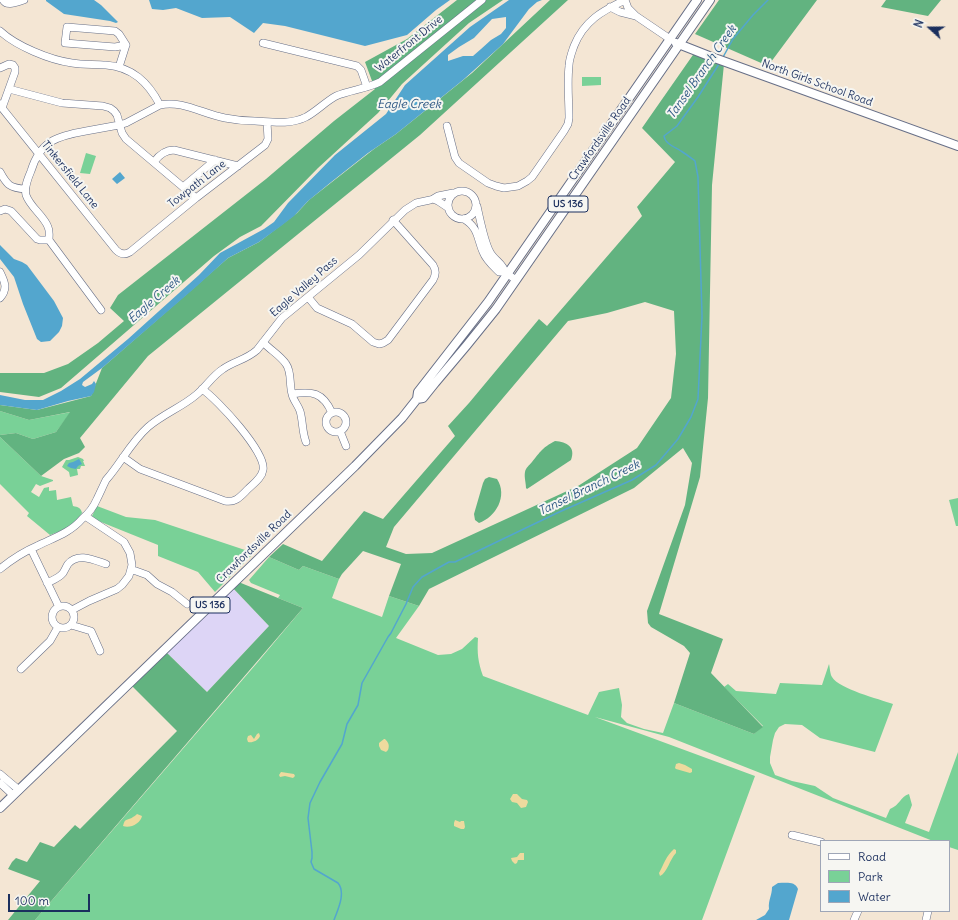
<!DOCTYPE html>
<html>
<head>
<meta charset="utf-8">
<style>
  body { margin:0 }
  #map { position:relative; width:958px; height:920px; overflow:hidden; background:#f4e6d4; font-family:Delius,sans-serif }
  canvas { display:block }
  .legend { position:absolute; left:820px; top:840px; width:130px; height:72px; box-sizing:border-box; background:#f6f6f2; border:1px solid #9ea6b7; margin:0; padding:5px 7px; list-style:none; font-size:12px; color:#1b2f5e }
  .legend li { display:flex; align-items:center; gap:8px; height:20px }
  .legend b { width:20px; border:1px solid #9ea6b7 }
  .north { position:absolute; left:910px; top:8px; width:40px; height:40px; -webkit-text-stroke:3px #f6f6f2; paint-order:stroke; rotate:291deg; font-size:11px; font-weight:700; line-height:16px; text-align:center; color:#1b2f5e }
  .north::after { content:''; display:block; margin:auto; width:14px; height:18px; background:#1b2f5e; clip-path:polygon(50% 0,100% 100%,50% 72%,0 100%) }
  .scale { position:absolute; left:8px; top:894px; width:82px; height:18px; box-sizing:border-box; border:2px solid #1b2f5e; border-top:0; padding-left:5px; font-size:12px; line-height:14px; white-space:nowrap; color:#1b2f5e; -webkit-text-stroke:3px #f6f6f2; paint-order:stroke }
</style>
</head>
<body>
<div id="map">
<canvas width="958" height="920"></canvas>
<ul class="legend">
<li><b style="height:5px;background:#fff"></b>Road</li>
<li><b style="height:11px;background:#79d197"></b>Park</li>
<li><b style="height:11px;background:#53a6ce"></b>Water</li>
</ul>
<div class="north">N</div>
<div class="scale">100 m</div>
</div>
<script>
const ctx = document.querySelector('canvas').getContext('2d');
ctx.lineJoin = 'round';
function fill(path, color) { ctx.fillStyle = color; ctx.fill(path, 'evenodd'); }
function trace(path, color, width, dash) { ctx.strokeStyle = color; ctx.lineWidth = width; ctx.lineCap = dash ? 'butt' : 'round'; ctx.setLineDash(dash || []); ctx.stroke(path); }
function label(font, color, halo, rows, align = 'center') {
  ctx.font = font + ' Delius,sans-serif'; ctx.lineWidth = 4; ctx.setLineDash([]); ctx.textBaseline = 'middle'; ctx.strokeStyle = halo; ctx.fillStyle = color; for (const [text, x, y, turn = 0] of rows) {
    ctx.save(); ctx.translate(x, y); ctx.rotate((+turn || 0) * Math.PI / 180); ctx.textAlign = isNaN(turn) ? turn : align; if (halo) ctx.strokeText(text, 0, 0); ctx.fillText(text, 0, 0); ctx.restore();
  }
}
fill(new Path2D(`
  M231 586 269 626 207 692 165 651Z`), '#ddd5f6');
fill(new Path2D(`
  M582 77H601V85L582 86Z
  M86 153 96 156 90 174 80 173Z
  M0 411 29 420 71 412 56 432 33 439 16 433 0 435Z
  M0 437 41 476 53 480V481L40 486 36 484 31 492 39 497 44 488 49 487V491L56 490 57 500 71 497 73 506C78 507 81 508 82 513 76 524 62 531 50 535L27 516 29 513 0 484Z
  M78 457 83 459 84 461H83L85 466H81L80 469H77L78 475 70 477 69 472 62 467 66 460H69Z
  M958 498V526H956L949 500Z
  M97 506 126 517 155 520 254 553 215 592 198 572 158 556V545L91 518Z
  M269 557 299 570 303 566 339 579 332 598 382 617 389 596 419 606 396 638 438 655 451 654 462 649 475 637 478 638C477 653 478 662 483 676L588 715 599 692 619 688 622 705 621 717 627 723 644 729 663 733 674 703 754 734 763 726 724 687 728 684 736 691 776 694 780 683 822 685 829 664C830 668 830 674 832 677 839 689 879 699 893 704L875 752 820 738 802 725 785 724 779 727 775 733 773 740 770 757V763L775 775 792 781 815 786 833 798 886 818 890 809C900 805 900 797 909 794L912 805 905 823 929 832 958 752V850L949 847V841H933L669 737 595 717 755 776 702 920H35L257 663 303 608 278 598 280 595 251 583 249 580Z`), '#79d197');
fill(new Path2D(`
  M457 0H503L469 23 402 84 378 113 318 168 261 226 240 237 214 256 61 388 39 397 0 392V373H44L68 364 98 343 124 321 110 308 118 295 266 179 334 121 375 89 365 62 407 39Z
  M550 0H568L420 135 148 356 80 438 85 447 79 453 64 459 41 476 0 437V435L16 433 33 439 56 432 70 412 29 420 0 411V405L37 410 91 396 102 368 228 258 259 242 297 213 309 200 374 149 396 134 472 73Z
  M719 0H817L768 66 695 34Z
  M886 0H941L928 16 881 7Z
  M695 52 724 64 712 185 708 398 700 477 659 614 723 639 711 673 763 727 754 734 674 703 690 653 684 646 651 627 648 623 647 611 685 505 692 463 683 448 634 488 429 589 419 606 389 596 401 564 363 551 342 574 339 579 303 566 299 570 269 557 283 544 322 561 364 511 383 519 455 436 448 426 469 403 539 319 547 326 642 216 637 207 675 162 642 128ZM645 302 674 311 676 354 671 398 637 448 578 486 432 553 406 554 386 547 394 527 568 321 607 313Z
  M555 441C567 442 576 447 571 460L527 489 526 488C526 483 524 477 525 472 526 467 529 466 532 462 541 451 542 448 555 441Z
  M489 477 497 479C508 496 496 517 479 523L475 520 474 514 483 483 485 479Z
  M236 581 278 598 303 608 35 920H8L40 881 8 869 12 862 16 858 27 862 40 842 54 847 75 825 80 829 177 731 130 684 165 651 207 692 269 626 231 586Z`), '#62b380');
fill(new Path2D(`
  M259 733 260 736C258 741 252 743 248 742L247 739 248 736 251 735 254 739 257 734Z
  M384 739H385C388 742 390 745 388 750L386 752 381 750 379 746V743Z
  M679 763 685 765 692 769V772L690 773 676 769 675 768 676 764Z
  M281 772 294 774 295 776 293 778 285 776 280 777 279 775Z
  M513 794H517L522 799 527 800 528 802 526 807 521 808 517 803 512 802 510 799Z
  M137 814 142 816C141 823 130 829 123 826 125 817 128 821 133 817 135 816 136 815 137 814Z
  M455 820 460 822 461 821H464L465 827 464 829H461L454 826V823Z
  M674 849 676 850V853C670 859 667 873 660 876L659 873C664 864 666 856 674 849Z
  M520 853H524V860H518L517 863 515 864 512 861 511 858 517 857Z`), '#eeda9e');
fill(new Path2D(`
  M46 0H94L101 5 118 22 116 23 110 21 64 14 46 1Z
  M149 0H450L436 10 407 35 365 46 285 26 263 23 254 33 230 17 202 18 176 8 163 10 152 9Z
  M509 0H542L537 2 529 9 503 44 463 80 396 134 368 153 330 183 308 201 294 216 281 226 259 242 228 258 197 286 102 368 83 382 82 385 85 387 92 384 94 381 96 384 94 392 91 396 68 401 37 410 0 405V395L25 400H43L61 391 80 379 128 339 199 275 220 253 264 229 274 222 288 203 335 155 386 114 405 85 470 27ZM506 17V28L501 34 491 40 481 49 473 56H463L448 61V55L459 47 474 38 492 19Z
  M120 172 125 178 117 184 112 179Z
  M0 245 14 259 22 262 27 265 54 301 63 318 62 326 59 332 50 341 41 342 37 339 23 304 14 277 0 259Z
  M79 459 82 464 78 466 76 469 71 468 67 466 69 463 73 462Z
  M778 883C786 883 795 881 798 889L789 920H756L765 915 769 909C768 900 772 896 772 887Z`), '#53a6ce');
trace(new Path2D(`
  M722 59 733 39 753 15 768 0
  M334 920C338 909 346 893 338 883L314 869 311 862 312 858V852L308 818 310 803 320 782 342 744 347 724 358 705 362 683 388 637 391 633 406 604 413 587 422 577 449 562H455L557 513 632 480 656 465 678 439 691 417 698 399 702 316 698 177 695 161C691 158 686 154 681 151 675 147 665 144 664 136L677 126 698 97 719 64`), '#53a6ce', 1.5);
const minor = new Path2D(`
  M3 0C7 7 17 2 24 0
  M625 0 628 8 636 16
  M610 7 620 12 636 16 670 39
  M67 27 115 31 119 34 126 45 115 47 65 43Z
  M0 31C16 46 50 60 72 63 83 65 94 64 106 65 132 67 148 82 160 105
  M263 43 357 66 361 70 367 87
  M119 67 126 45
  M0 68 9 64 13 65 15 68V72L2 108
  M9 89 62 103 103 106 110 108 114 111 117 115 122 133 126 139 196 198
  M0 104 2 108 116 250C120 254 125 255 130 252L196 198 265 145 268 139 267 122
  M447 126 455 157 459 163 488 183 496 186 504 188 518 186 527 181 532 177 564 131 568 124 569 118C569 101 567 83 569 66 569 59 572 52 574 46 584 21 602 11 625 0
  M154 162C159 155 165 150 174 150L238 166
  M0 172C7 185 10 188 25 189
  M183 187 215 160
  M448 205a14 14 0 1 1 28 0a14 14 0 1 1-28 0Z
  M433 199 438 196 453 193
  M477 206C480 219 484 241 490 252 494 260 503 263 505 272
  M0 211 5 209 11 211 37 239 40 240H49
  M464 219C479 228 477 239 483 252 486 260 493 266 499 272H505L516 280
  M49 240C49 236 50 231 48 227 44 216 30 207 26 195 24 187 28 178 31 171 40 141 57 136 86 131 97 129 108 127 119 125L126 123 160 105C182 100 203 114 225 118 235 120 245 121 255 121 272 122 290 125 306 117 317 111 325 102 336 96 350 90 366 89 380 82L482 0
  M49 240 101 310
  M0 272C5 282 8 289 0 298
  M308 297 317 308 352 324 373 342 379 344 383 343 388 340 433 280C436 275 436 270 433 265L393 220
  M263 342C270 350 280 355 286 364 292 372 289 384 292 394 293 400 298 405 300 411 303 421 302 432 306 442
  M292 394C312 391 323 392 332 413
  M326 422a10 10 0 1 1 20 0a10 10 0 1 1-20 0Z
  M340 431 346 446
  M123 457 140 469 225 501C236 503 241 496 248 489 253 484 262 478 263 470 267 453 217 399 202 389
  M31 549 59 607
  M0 569C11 560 23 552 37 546 53 538 70 533 82 519 88 514 94 506 97 499 100 493 103 486 106 480 121 463 131 442 148 427 163 414 182 407 196 395 206 387 212 376 223 369 234 361 246 360 257 350L282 318 359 255 405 210 416 203 430 200 433 199 438 201 447 207
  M131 570 136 571 147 575 157 584 172 592 187 604
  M47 583C53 580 59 578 63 573 65 570 66 567 68 564 78 552 94 560 106 564
  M52 617a11 11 0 1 1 22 0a11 11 0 1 1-22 0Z
  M72 610 89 601 117 589 122 585 129 576 132 565 130 553 124 542 85 516
  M71 625 91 631 100 651
  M21 669 50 641 58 627
  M0 774 19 790
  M0 783 13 795
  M792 835 821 842
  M854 920 858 911
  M926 920 928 911`);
const major = new Path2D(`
  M676 43 709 56 958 146
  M417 399 423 398 435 383 467 345 496 309 710 0
  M0 808 355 466 402 418 417 399 418 392 488 302 697 0`);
trace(minor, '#676f87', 8);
trace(major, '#676f87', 10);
trace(minor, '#fff', 7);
trace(major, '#fff', 8);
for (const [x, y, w] of [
  [568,204,40],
  [210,605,40]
]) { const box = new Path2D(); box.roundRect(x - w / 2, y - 8, w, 16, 3); ctx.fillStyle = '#f6f6f2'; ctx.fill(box); trace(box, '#1b2f5e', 1); }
label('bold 10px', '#1b2f5e', null, [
  ["US 136",568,204],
  ["US 136",210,605]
]);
label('11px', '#1b2f5e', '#f6f6f2', [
  ["Waterfront Drive",409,44,-39],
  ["North Girls School Road",817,83,20],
  ["Crawfordsville Road",600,139,-55],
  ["Tinkersfield Lane",70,175,51],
  ["Towpath Lane",197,184,-38],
  ["Eagle Valley Pass",304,287,-41],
  ["Crawfordsville Road",254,547,-44]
]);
label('italic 12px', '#2f5985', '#f6f6f2', [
  ["Tansel Branch Creek",702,72,-55],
  ["Eagle Creek",409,105],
  ["Eagle Creek",154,300,-41],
  ["Tansel Branch Creek",589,488,-26]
]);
</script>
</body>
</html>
